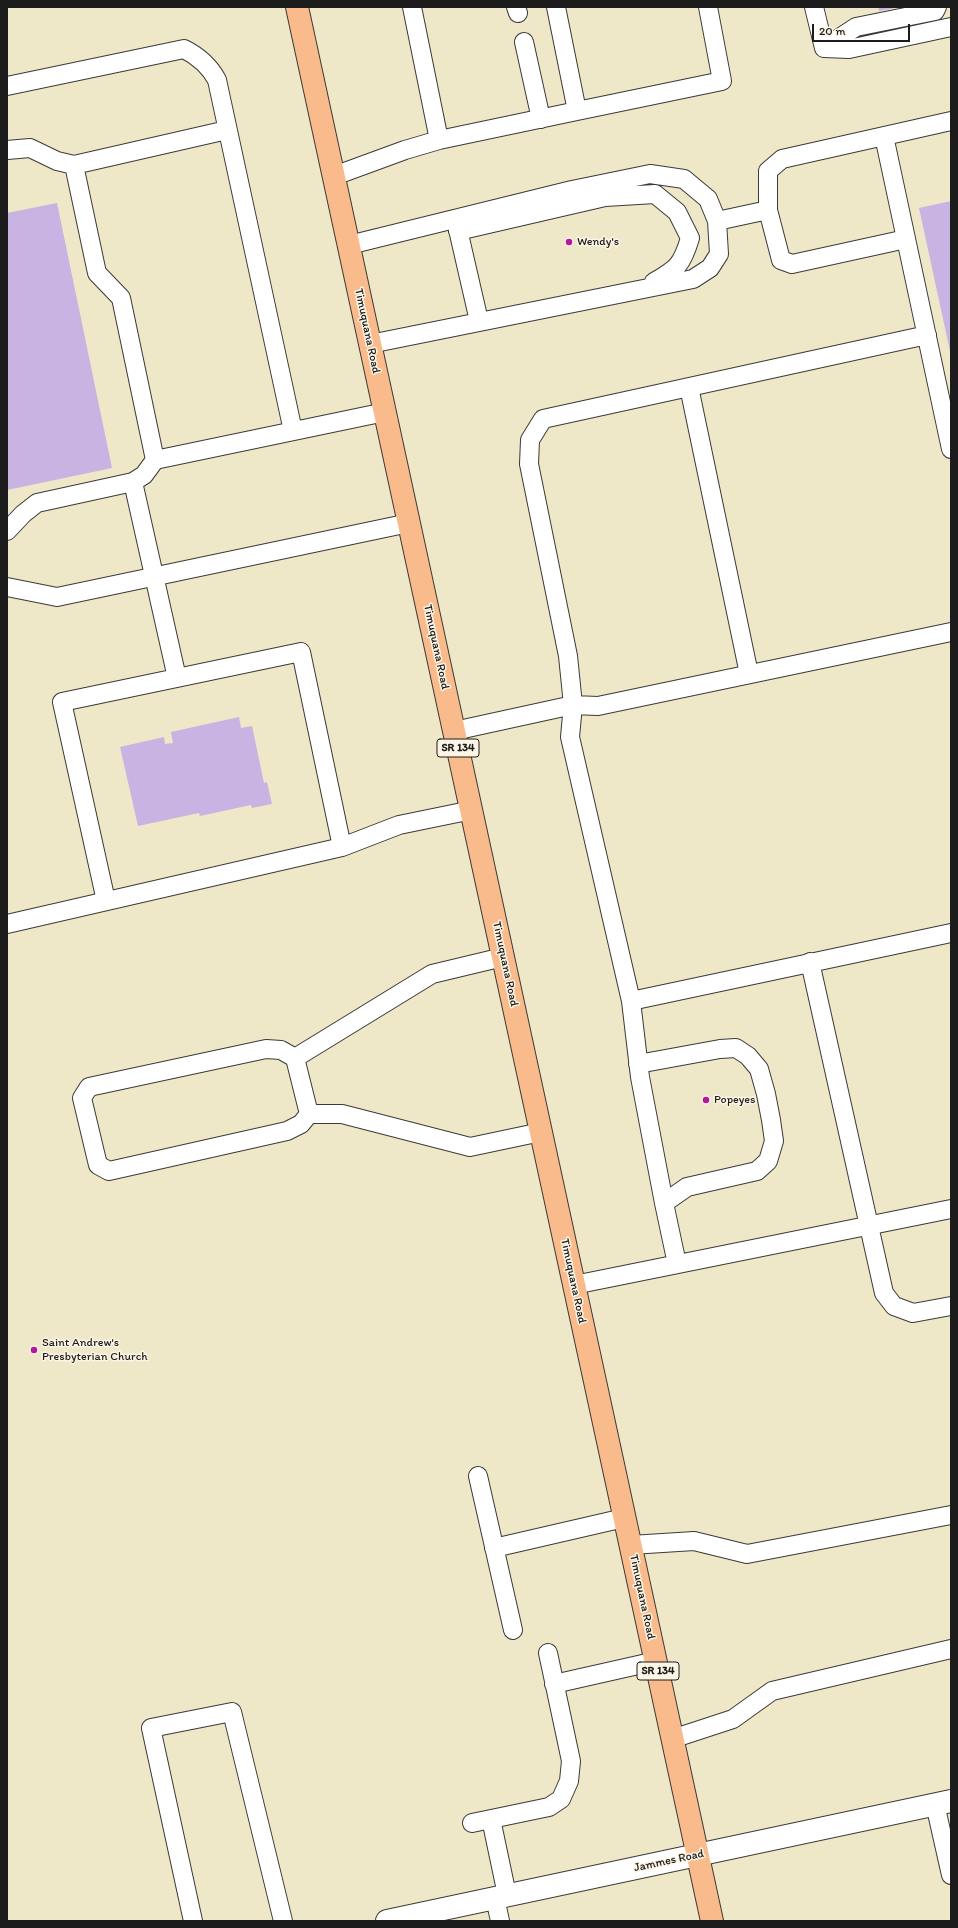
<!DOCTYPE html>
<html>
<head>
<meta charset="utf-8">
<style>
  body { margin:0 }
  #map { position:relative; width:958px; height:1928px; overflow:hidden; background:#eee7c8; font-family:Itim,sans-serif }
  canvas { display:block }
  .frame { position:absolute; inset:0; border:8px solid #1c1c1c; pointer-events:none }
  .scale { position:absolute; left:812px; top:24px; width:98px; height:18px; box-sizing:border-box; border:2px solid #1c1c1c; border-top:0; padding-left:5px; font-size:12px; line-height:14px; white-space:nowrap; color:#1c1c1c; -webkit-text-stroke:3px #fcf5e5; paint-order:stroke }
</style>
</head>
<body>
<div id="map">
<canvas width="958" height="1928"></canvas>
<div class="frame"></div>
<div class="scale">20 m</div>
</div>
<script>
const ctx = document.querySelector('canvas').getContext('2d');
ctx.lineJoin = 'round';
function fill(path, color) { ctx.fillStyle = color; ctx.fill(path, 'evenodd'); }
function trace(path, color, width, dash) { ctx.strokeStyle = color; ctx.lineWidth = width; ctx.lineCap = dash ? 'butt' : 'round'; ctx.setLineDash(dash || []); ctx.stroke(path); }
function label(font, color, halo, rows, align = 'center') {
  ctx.font = font + ' Itim,sans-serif'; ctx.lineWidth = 3; ctx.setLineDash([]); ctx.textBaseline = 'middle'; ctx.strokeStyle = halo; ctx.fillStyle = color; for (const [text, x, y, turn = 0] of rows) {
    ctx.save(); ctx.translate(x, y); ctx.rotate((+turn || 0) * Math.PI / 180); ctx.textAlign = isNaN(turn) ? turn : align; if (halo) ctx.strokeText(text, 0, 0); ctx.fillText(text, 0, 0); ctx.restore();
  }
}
fill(new Path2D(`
  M878 7H895V8L879 11Z
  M951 201V351H950L919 208Z
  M57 203 112 468 7 490V213Z
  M239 717 241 728 252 726 264 783 267 782 272 804 252 808 251 805 200 816 199 813 138 826 120 747 164 737 165 744 173 743 171 732Z`), '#c9b3e3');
const service = new Path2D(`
  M412 7 439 140
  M516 7 518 13
  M814 7 824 48
  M524 42 541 119
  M824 48 849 49 951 27
  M824 48 856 27 935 11 937 7
  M7 86 184 49C198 56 210 67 217 80L293 431
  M577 111 722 81 708 7
  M884 136 951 449
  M7 150 30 148 57 161 74 165
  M334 176 405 150 439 140 577 111 556 7
  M456 221 479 321
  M717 221 768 210
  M458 231 605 197 655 194 677 212 690 238C682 265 677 269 654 282
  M906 239 792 264 781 260 768 210V171L782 159 951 121
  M349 245 572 190 650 174 684 179 708 199 717 221 719 254 710 268 693 279 370 344
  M689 387 749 674
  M155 460 121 298 97 273 74 165 227 130
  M133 482 177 678
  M7 531 23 514 37 503 133 482 144 475 155 460 385 412
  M7 587 57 597 409 523
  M454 731 573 705 598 706 951 632
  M106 901 62 702 301 652 342 847
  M7 924 342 847 399 825 472 810
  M503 957 432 974 295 1058 309 1114H342L470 1147 541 1132
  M810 962 884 1293 894 1306 913 1313 951 1306
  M631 1001 951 933
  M295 1058 281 1050 266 1049 89 1087 82 1098 98 1165 109 1171 287 1131 301 1124 309 1114
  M638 1064 720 1049 736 1048 748 1056 759 1069 766 1094 771 1120 774 1141 768 1161 757 1171 687 1187 664 1203
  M677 1264 664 1203 640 1077 631 1001 570 737 573 705 568 656 529 464 530 440 543 419 927 335
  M574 1285 951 1209
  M478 1476 513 1630
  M631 1545 694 1541 747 1554 951 1515
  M494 1548 624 1518
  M554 1684 656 1661
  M672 1739 733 1719 772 1691 951 1649
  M935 1804 951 1875
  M491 1819 507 1895
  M472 1823 549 1807 561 1799 569 1781 571 1761 548 1653
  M495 1898 500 1921
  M193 1921 151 1728 232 1712 283 1921`);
const tertiary = new Path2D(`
  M387 1921 951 1801`);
const primary = new Path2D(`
  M297 7 712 1921`);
trace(service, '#3c3a36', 20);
trace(tertiary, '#3c3a36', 24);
trace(primary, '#3c3a36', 24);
trace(service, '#fff', 18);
trace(tertiary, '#fff', 22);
trace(primary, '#fabb8c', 22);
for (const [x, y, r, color] of [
  [569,242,4,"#b5179e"],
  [706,1100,4,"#b5179e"],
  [34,1350,4,"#b5179e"]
]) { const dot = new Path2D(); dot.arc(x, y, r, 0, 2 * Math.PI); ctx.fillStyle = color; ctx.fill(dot); trace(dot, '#fcf5e5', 1.5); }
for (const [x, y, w] of [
  [458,748,42],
  [658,1671,42]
]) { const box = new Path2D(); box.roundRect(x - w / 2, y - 9, w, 18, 3); ctx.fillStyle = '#fcf5e5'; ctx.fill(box); trace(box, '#1c1c1c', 1); }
label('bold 11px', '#1c1c1c', null, [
  ["SR 134",458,748],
  ["SR 134",658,1671]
]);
label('12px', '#1c1c1c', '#fcf5e5', [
  ["Wendy's",577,242],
  ["Popeyes",714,1100],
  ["Saint Andrew's",42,1343],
  ["Presbyterian Church",42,1357]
], 'left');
label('12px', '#1c1c1c', '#fcf5e5', [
  ["Timuquana Road",367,331,78],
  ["Timuquana Road",436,647,78],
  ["Timuquana Road",505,964,78],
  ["Timuquana Road",573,1281,78],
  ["Timuquana Road",642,1597,78],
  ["Jammes Road",669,1861,-12]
]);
</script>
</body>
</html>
